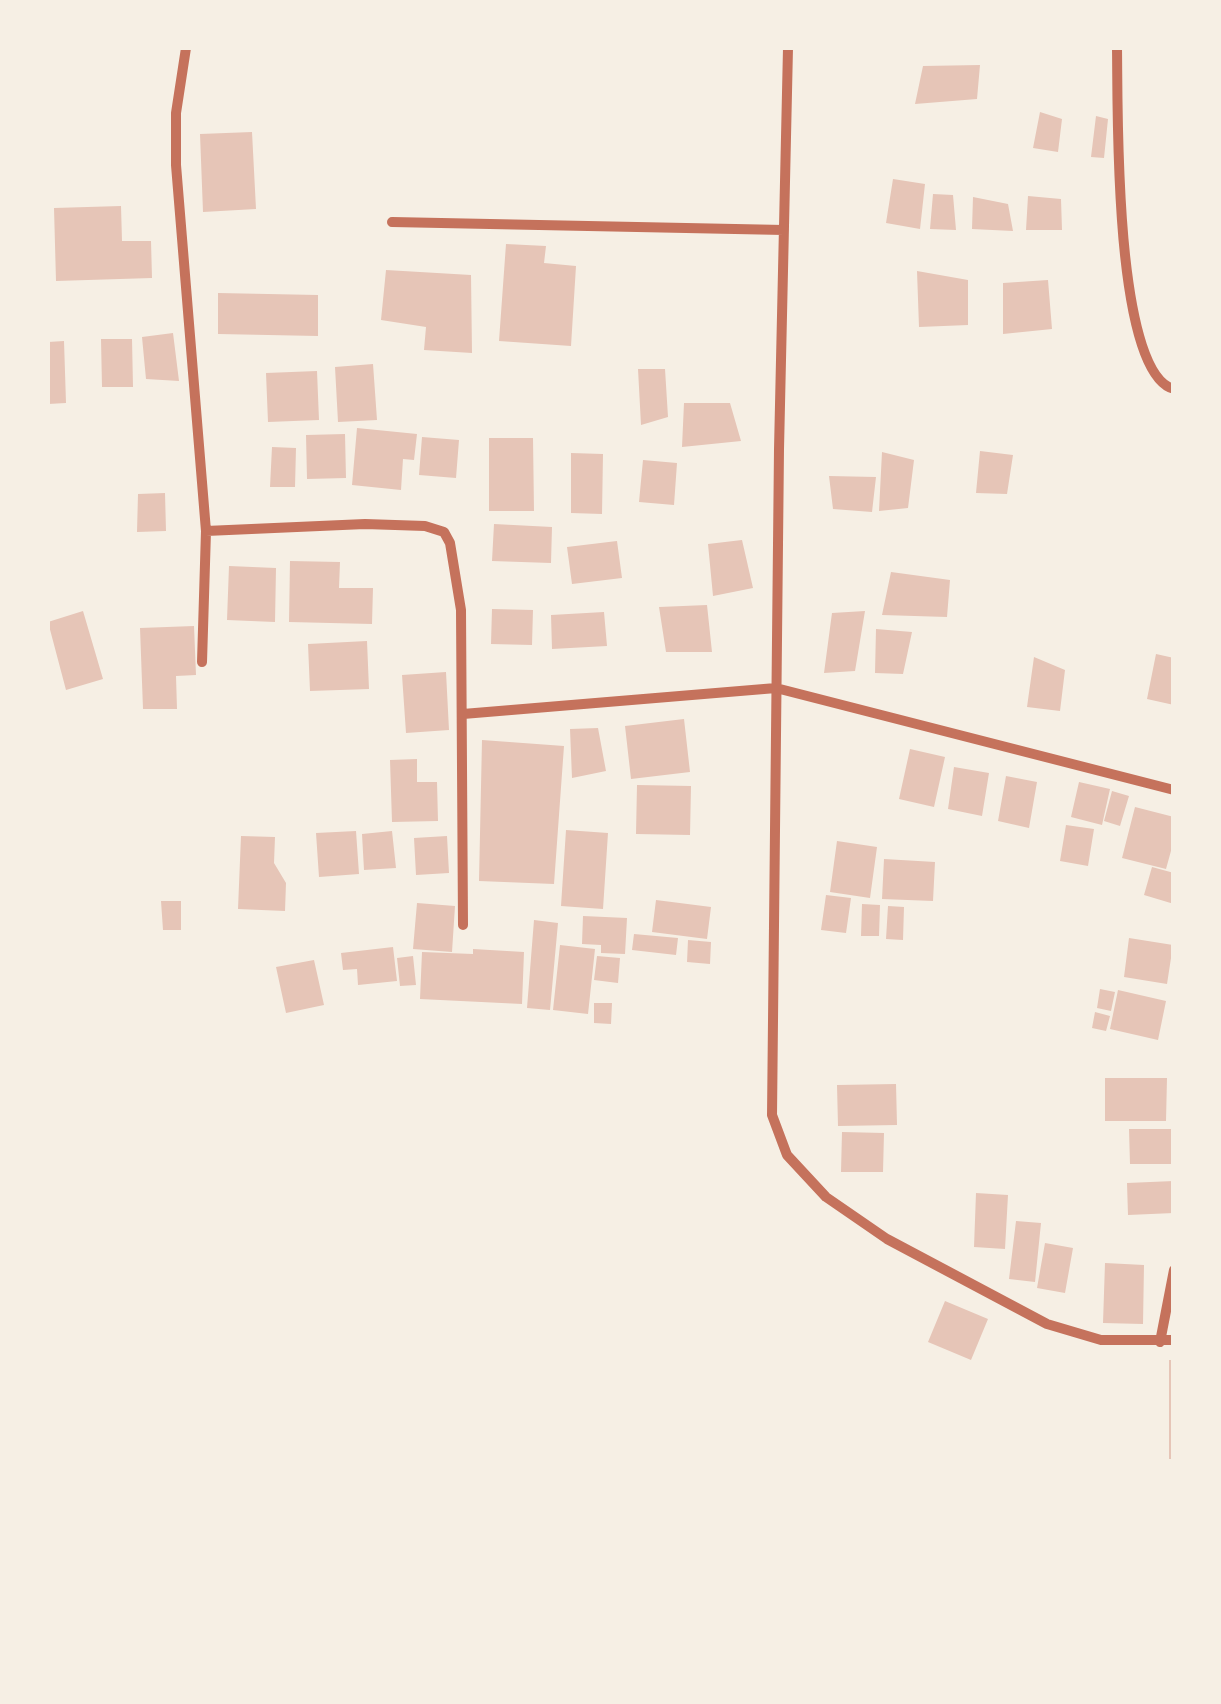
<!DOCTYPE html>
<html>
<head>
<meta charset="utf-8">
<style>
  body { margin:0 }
  #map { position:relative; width:1221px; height:1704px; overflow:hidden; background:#f6efe4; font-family:Poppins,sans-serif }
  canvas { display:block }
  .frame { position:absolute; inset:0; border:50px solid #f6efe4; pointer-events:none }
</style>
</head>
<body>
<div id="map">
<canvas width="1221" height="1704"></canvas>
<div class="frame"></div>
</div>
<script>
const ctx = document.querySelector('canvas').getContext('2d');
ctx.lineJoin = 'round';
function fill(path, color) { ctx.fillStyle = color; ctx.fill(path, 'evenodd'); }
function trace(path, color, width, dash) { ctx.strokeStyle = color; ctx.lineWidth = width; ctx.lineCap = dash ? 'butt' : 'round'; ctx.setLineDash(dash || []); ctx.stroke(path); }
fill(new Path2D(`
  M980 65 977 99 915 104 923 66Z
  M1040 112 1062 119 1058 152 1033 148Z
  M1096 116 1108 119 1104 158 1091 157Z
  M252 132 256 209 203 212 200 134Z
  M893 179 925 184 920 229 886 223Z
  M933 194 953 195 956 230 930 229Z
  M1028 196 1061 199 1062 230H1026Z
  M973 197 1008 204 1013 231 972 229Z
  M121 206 122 241H151L152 278 56 281 54 208Z
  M506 244 546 246 544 263 576 266 571 346 499 341Z
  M386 270 471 275 472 353 424 350 426 327 381 320Z
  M917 271 968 280V325L919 327Z
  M1048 280 1052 329 1003 334V283Z
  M218 293 318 295V336L218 334Z
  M173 333 179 381 146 379 142 337Z
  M101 339H132L133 387H102Z
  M64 341 66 403 48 404V342Z
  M373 364 377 420 338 422 335 367Z
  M638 369H665L668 417 641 425Z
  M317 371 319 420 268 422 266 373Z
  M684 403H730L741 441 682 447Z
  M357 428 417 434 414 460 403 459 401 490 352 485Z
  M345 434 346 478 307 479 306 435Z
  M422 437 459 440 456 478 419 475Z
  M489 438H533L534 511H489Z
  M272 447 296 448 295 487H270Z
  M980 451 1013 455 1007 494 976 493Z
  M882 452 914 460 908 508 879 511Z
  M571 453 603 454 602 514 571 513Z
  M643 460 677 463 674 505 639 502Z
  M829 476 876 477 872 512 833 509Z
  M165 493 166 531 137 532 138 494Z
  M494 524 552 527 551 563 492 561Z
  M742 540 753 588 713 596 708 544Z
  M617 541 622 578 572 584 567 547Z
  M290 561 340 562 339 588H373L372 624 289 622Z
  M229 566 276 568 275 622 227 620Z
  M891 572 950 580 947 617 882 615Z
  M707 605 712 652H666L659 607Z
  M492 609 533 610 532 645 491 644Z
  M83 611 103 679 66 690 48 622Z
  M865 611 855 671 824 673 832 613Z
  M604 612 607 646 552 649 551 615Z
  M194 626 196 675 176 676 177 709H143L140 628Z
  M876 629 912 632 903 674 875 673Z
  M367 641 369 689 310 691 308 644Z
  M1156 654 1174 658V705L1147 699Z
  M1034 657 1065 670 1060 711 1027 707Z
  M446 672 449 730 406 733 402 675Z
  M684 719 690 772 631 779 625 726Z
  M598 728 606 771 572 778 570 729Z
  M482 740 564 746 554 884 479 881Z
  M910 749 945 757 934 807 899 799Z
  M417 759V782H437L438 821 392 822 390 760Z
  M954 767 989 773 982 816 948 809Z
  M1006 776 1037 782 1029 828 998 821Z
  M1079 782 1110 789 1102 825 1071 817Z
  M637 785 691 786 690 835 636 834Z
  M1112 791 1129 796 1120 826 1104 821Z
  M1135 807 1174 817V840L1166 869 1122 858Z
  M1066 825 1094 829 1088 866 1060 861Z
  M566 830 608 833 603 909 561 906Z
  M356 831 359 874 319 877 316 833Z
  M392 831 396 868 364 870 362 834Z
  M241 836 275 837 274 863 286 883 285 911 238 909Z
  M447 836 449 873 416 875 414 838Z
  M837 841 877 847 870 898 830 892Z
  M884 859 935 862 933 901 882 899Z
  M1152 867 1174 873V904L1144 895Z
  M826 895 851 898 846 933 821 930Z
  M656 900 711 907 707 939 652 932Z
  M161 901H181V930H163Z
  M417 903 455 906 452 952 413 949Z
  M862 904 880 905 879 936H861Z
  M888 906 904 907 903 940 886 939Z
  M583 916 627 918 625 954 601 953V945L582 944Z
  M534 920 558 923 550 1010 527 1008Z
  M634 934 678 938 676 955 632 950Z
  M1129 938 1173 945 1167 984 1124 977Z
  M688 940 711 942 710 964 687 962Z
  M560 945 595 949 588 1014 553 1010Z
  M393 947 397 981 358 985 357 969 343 970 341 953Z
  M473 949 524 952 522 1004 420 999 422 952 473 954Z
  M413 956 416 985 400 986 397 958Z
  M597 956 620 958 618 983 594 980Z
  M314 960 324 1005 286 1013 276 967Z
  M1100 989 1115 992 1111 1011 1097 1008Z
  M1118 990 1166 1001 1158 1040 1110 1029Z
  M594 1003H612L611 1024 594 1023Z
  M1095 1012 1110 1016 1106 1031 1092 1028Z
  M1105 1078H1167L1166 1121H1105Z
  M896 1084 897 1125 838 1126 837 1085Z
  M1129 1129H1174V1164H1130Z
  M842 1132 884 1133 883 1172H841Z
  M1174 1181V1213L1128 1215 1127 1183Z
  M976 1193 1008 1195 1005 1249 974 1247Z
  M1016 1221 1041 1223 1035 1282 1009 1279Z
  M1045 1243 1073 1248 1065 1293 1037 1288Z
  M1105 1263 1144 1265 1143 1324 1103 1323Z
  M945 1301 988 1319 971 1360 928 1342Z
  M1169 1360H1174V1459H1169Z`), '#e6c5b7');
trace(new Path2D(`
  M186 48 176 113V165L206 531 202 662
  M788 48 779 449 772 1115 787 1155 826 1197 887 1239 1047 1324 1101 1340H1174
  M1117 48C1118 104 1113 374 1174 389
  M392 222 784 230
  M206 531 365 524 425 526 444 532 450 543 461 610 463 925
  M463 714 776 688 1174 790
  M1160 1342 1174 1270`), '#c5725c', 10);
</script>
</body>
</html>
